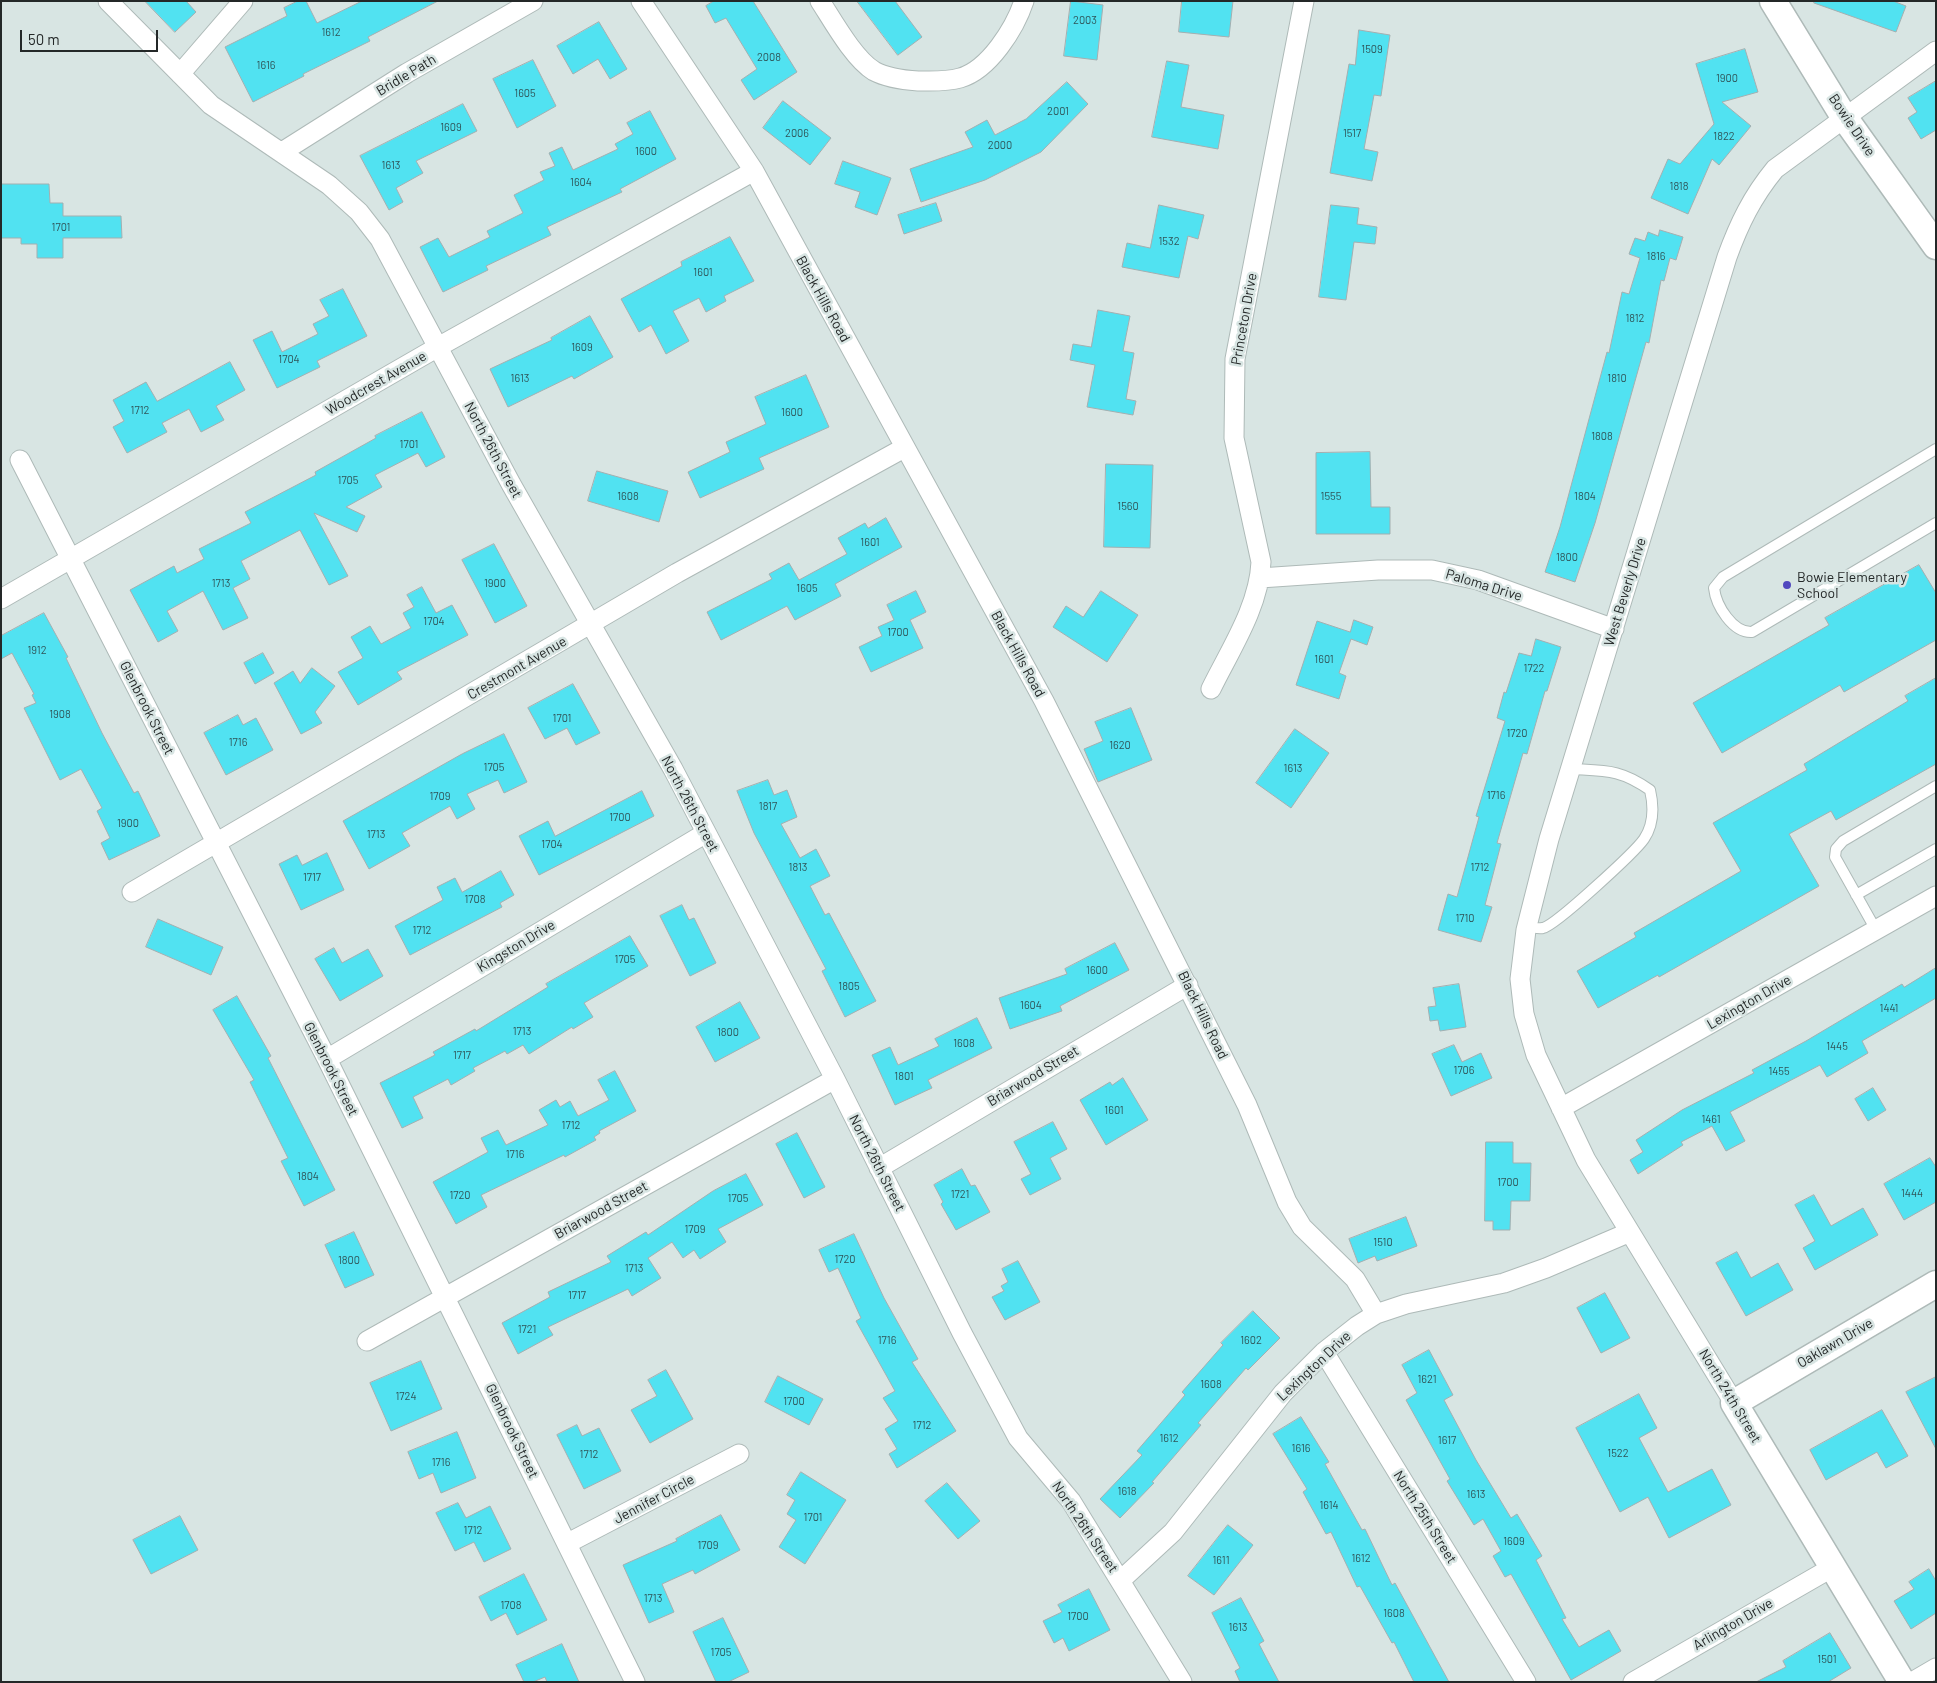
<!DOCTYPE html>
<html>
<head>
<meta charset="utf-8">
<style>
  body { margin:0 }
  #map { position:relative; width:1937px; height:1683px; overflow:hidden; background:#d8e5e3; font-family:Barlow,sans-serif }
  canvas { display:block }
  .frame { position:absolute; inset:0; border:2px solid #242828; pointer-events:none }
  .scale { position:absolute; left:20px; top:30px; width:138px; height:22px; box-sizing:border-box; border:2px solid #242828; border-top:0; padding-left:6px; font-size:15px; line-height:18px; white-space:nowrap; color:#242828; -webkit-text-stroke:4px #d8e5e3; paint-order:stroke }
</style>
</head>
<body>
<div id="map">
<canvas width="1937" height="1683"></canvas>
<div class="frame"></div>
<div class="scale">50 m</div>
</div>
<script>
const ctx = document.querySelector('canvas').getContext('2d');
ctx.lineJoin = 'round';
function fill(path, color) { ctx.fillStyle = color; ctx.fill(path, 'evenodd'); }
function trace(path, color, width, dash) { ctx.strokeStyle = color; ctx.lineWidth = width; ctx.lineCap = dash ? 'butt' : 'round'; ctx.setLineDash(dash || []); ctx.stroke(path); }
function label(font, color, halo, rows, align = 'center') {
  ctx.font = font + ' Barlow,sans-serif'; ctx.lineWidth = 5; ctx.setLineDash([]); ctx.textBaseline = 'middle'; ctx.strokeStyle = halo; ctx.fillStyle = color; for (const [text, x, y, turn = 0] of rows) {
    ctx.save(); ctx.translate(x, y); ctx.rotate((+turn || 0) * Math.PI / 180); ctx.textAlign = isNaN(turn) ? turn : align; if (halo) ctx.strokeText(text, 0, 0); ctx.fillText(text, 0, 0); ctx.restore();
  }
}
const building = new Path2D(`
  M145 1H186L196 12 175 32Z
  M298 1H306L317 23 362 1H438L368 37 370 41 303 74 304 76 253 102 225 47 287 16 284 8Z
  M714 1H753L797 72 754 100 741 80 757 69 726 18 715 23 706 6Z
  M857 1H895L922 37 898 55Z
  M1071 1 1103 5 1097 60 1064 56Z
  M1182 1H1233L1229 37 1179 32Z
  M1815 1H1893L1906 6 1896 32 1814 3Z
  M599 22 627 69 610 79 598 59 573 74 557 46Z
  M1359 30 1390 35 1381 96 1374 95 1364 149 1378 152 1372 181 1330 173 1349 64 1355 65Z
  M1745 49 1758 92 1722 102 1751 126 1719 165 1712 159 1688 214 1651 198 1668 159 1680 164 1714 124 1696 64Z
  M533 60 556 106 517 128 493 79Z
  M1167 61 1189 65 1181 107 1224 115 1218 149 1152 137Z
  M1936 81V130L1921 139 1908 118 1917 112 1908 98Z
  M1067 82 1088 104 1041 152 985 180 921 202 910 169 973 147 965 132 987 120 995 135 1026 119Z
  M783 101 831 138 810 165 763 128Z
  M463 104 477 131 416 161 423 173 396 188 403 202 389 210 360 156Z
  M650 111 676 159 620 189 622 192 547 227 551 235 486 266 488 270 443 292 420 247 438 238 449 257 490 237 487 231 523 213 514 195 544 180 540 172 555 166 549 153 562 147 573 170 618 149 615 144 633 134 627 123Z
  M843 161 891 178 877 215 855 207 860 192 835 184Z
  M1 184H49L50 203H63V216H121L122 238H63V258H37V244H21V238H1Z
  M936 203 942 221 904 234 898 215Z
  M1159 205 1204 215 1198 239 1188 236 1179 278 1122 267 1127 243 1150 248Z
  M1331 205 1359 208 1357 224 1377 227 1375 244 1354 242 1346 300 1319 297Z
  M1660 230 1683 237 1676 260 1670 258 1664 281 1661 280 1649 343 1646 342 1595 523 1575 582 1545 572 1560 527 1607 352 1609 353 1622 292 1629 294 1640 258 1629 254 1635 238 1645 241 1648 232 1658 236Z
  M730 237 754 281 724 296 726 301 706 312 699 298 673 311 689 341 666 354 651 325 639 332 621 299 682 266 681 262Z
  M343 289 367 336 317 361 320 367 277 388 253 340 272 331 282 352 318 334 313 324 329 316 320 300Z
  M1098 310 1130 316 1123 351 1134 353 1126 399 1136 401 1133 415 1087 407 1095 365 1070 360 1073 344 1091 347Z
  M590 316 613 357 574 379 572 376 508 407 490 369 552 340 551 338Z
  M230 362 245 390 216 406 224 420 201 432 189 409 162 423 167 432 127 453 113 427 124 421 113 400 146 382 157 401Z
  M806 375 829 427 759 458 764 469 700 498 688 472 730 452 726 442 766 424 755 397Z
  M422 412 445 457 426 467 418 453 375 475 382 487 346 507 365 516 357 532 314 513 348 576 329 585 300 530 241 561 250 579 233 588 248 618 223 630 203 591 167 611 178 631 158 642 130 590 174 566 177 573 204 559 199 549 251 523 245 512 316 475 315 472 376 438 375 436Z
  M1370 452 1371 507H1390V534H1316V453Z
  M1106 464 1153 465 1150 548 1104 547Z
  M597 471 668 491 659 522 588 501Z
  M886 518 902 547 835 584 841 596 795 620 787 606 721 640 707 612 772 579 769 574 789 563 799 580 847 554 838 538 865 523 868 528Z
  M494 544 527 606 495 623 462 560Z
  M1919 565 1936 593V640L1844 692 1840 685 1722 753 1693 703 1829 625 1825 618Z
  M422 587 436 613 452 605 468 635 397 672 402 679 358 705 338 672 363 658 351 637 370 626 381 644 411 628 403 613 414 607 407 595Z
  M916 591 926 612 910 620 923 648 871 672 859 647 882 636 878 627 894 620 887 605Z
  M1101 591 1138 615 1107 662 1053 627 1066 606 1083 617Z
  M44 613 68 657 66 658 102 733 134 793 138 791 160 836 109 860 101 843 110 838 97 811 102 808 81 769 60 780 24 708 36 703 32 695 34 694 12 653 1 659V636Z
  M1354 620 1373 627 1367 645 1351 639 1339 673 1346 676 1339 699 1296 685 1317 621 1350 632Z
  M1536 639 1561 647 1547 691H1545L1527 754 1523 753 1497 843 1501 844 1485 905 1492 907 1481 942 1438 930 1448 894 1457 897 1479 817 1476 816 1505 721 1497 718 1504 692 1506 693 1519 653 1531 656Z
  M263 653 274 673 255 684 244 663Z
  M312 668 335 686 315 712 322 723 301 734 274 683 293 671 300 683Z
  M1936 678V764L1836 820 1831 811 1789 834 1819 886 1659 977 1658 975 1598 1008 1577 971 1636 937 1634 933 1741 871 1713 823 1807 770 1804 764 1908 701 1905 696Z
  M573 684 600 733 576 745 567 728 545 739 528 708Z
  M1131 708 1152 760 1098 782 1084 749 1103 741 1095 722Z
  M238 715 243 725 256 718 273 750 226 775 204 733Z
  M1295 729 1329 753 1291 808 1256 783Z
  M504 734 527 782 504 793 498 780 467 794 475 809 457 819 450 806 402 833 410 846 369 869 343 821 462 754Z
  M768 780 774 795 787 790 797 817 781 824 800 858 816 849 830 876 810 886 825 915 829 913 876 1001 845 1017 822 971 826 969 754 833 737 791Z
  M642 791 654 816 539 875 519 836 548 821 555 836Z
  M327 853 344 890 301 910 279 864 297 855 302 865Z
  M501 871 514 895 500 903 502 907 410 955 395 926 443 900 437 887 455 878 462 892Z
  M682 905 689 920 694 918 716 963 690 976 660 916Z
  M158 919 223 947 211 975 146 947Z
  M630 936 648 966 584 1003 593 1017 573 1029 572 1027 529 1054 523 1045 507 1054 505 1051 473 1068 475 1071 451 1085 448 1079 413 1097 423 1118 402 1128 380 1083 435 1055 433 1052 475 1029 476 1031 548 987 546 984Z
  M1115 943 1129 970 1060 1006 1062 1011 1010 1029 999 998 1067 974 1065 969Z
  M334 948 342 963 368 949 383 976 340 1001 315 959Z
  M1936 968V998L1862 1041 1868 1053 1827 1077 1820 1065 1730 1112 1745 1141 1726 1151 1712 1126 1681 1142 1683 1145 1638 1174 1630 1160 1643 1152 1636 1140 1682 1110 1754 1073 1752 1070 1806 1041 1902 984 1904 987Z
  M1459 984 1466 1027 1440 1031 1438 1020 1430 1021 1428 1007 1436 1006 1433 988Z
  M237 996 271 1056 268 1058 335 1190 304 1206 281 1161 288 1158 250 1082 254 1080 213 1010Z
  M740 1002 760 1038 715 1062 696 1027Z
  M977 1018 992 1048 928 1080 932 1088 895 1105 872 1055 890 1047 898 1065 939 1046 935 1039Z
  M1454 1045 1462 1062 1481 1053 1492 1078 1451 1096 1432 1054Z
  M615 1071 636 1111 599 1131 600 1133 594 1137 596 1140 565 1157 564 1155 481 1195 487 1207 456 1224 433 1182 488 1152 481 1138 498 1130 506 1145 548 1125 539 1110 556 1100 560 1107 570 1101 578 1116 609 1100 598 1080Z
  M1123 1078 1148 1120 1106 1145 1080 1100 1110 1082 1112 1085Z
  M1873 1088 1886 1110 1868 1121 1855 1099Z
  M1053 1122 1067 1149 1050 1158 1061 1179 1030 1195 1021 1179 1031 1174 1014 1142Z
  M797 1133 825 1187 804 1198 776 1144Z
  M1486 1142H1513V1163H1531L1530 1201H1511L1510 1230H1493V1221H1485Z
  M1930 1158 1936 1167V1202L1904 1220 1884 1184Z
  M962 1169 971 1186 975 1185 990 1212 956 1230 941 1204 943 1202 934 1185Z
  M746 1174 763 1205 718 1229 726 1242 700 1259 694 1250 683 1258 672 1242 648 1258 661 1278 632 1296 628 1289 548 1327 553 1335 518 1354 502 1323 550 1297 548 1292 611 1262 607 1256 646 1232 648 1235 713 1191Z
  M1814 1195 1831 1226 1863 1208 1878 1235 1815 1270 1803 1248 1815 1241 1795 1205Z
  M1406 1217 1417 1246 1377 1261 1375 1256 1358 1263 1349 1239Z
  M354 1232 374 1275 345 1288 325 1245Z
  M854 1234 884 1298 918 1359 912 1362 956 1431 897 1468 889 1454 897 1449 885 1429 898 1421 883 1398 895 1391 856 1321 861 1318 838 1268 829 1272 819 1250Z
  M1737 1252 1751 1278 1778 1263 1793 1290 1746 1316 1716 1263Z
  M1018 1261 1040 1302 1005 1320 992 1297 1004 1291 1001 1286 1008 1282 1002 1269Z
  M1605 1293 1630 1338 1601 1353 1577 1308Z
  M1253 1311 1280 1338 1248 1370 1246 1368 1198 1423 1201 1425 1152 1482 1154 1483 1120 1518 1100 1499 1142 1455 1137 1451 1185 1395 1182 1392 1223 1345 1221 1343Z
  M1429 1350 1453 1395 1444 1400 1476 1460 1511 1518 1517 1514 1542 1556 1536 1560 1566 1618 1562 1619 1579 1647 1609 1630 1621 1651 1571 1680 1511 1574 1505 1577 1493 1556 1501 1551 1483 1519 1474 1525 1447 1481 1450 1479 1406 1400 1417 1393 1402 1365Z
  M421 1361 442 1409 391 1431 370 1383Z
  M666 1370 693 1419 650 1443 631 1410 657 1396 648 1380Z
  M778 1376 823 1399 809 1425 765 1402Z
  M1936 1377V1449L1906 1392Z
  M1639 1394 1657 1428 1639 1438 1668 1492 1712 1469 1731 1505 1669 1538 1648 1497 1620 1512 1576 1428Z
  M1882 1410 1908 1456 1886 1468 1877 1452 1826 1480 1810 1450Z
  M1301 1417 1329 1462 1325 1464 1362 1530 1365 1529 1392 1585 1395 1583 1449 1682H1414L1394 1642 1392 1643 1360 1586 1357 1587 1331 1532 1326 1534 1303 1492 1307 1489 1273 1434Z
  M577 1425 582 1436 599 1428 621 1471 584 1489 557 1435Z
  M457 1432 476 1478 441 1493 433 1473 419 1479 408 1452Z
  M801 1472 846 1500 805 1564 779 1547 796 1520 787 1514 795 1500 787 1495Z
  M947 1483 980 1521 958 1539 925 1501Z
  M458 1503 466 1518 490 1506 511 1549 484 1562 474 1542 455 1551 436 1513Z
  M721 1515 740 1550 695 1574 693 1570 662 1584 674 1612 649 1623 623 1565 677 1541 676 1539Z
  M180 1516 198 1550 151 1574 133 1540Z
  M1228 1525 1253 1545 1214 1595 1188 1576Z
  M1929 1569 1936 1581V1613L1911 1629 1894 1601 1914 1589 1909 1582Z
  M524 1574 547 1620 517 1635 506 1613 491 1621 479 1597Z
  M1089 1589 1110 1630 1069 1651 1063 1638 1054 1643 1043 1621 1062 1612 1058 1605Z
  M1241 1598 1264 1641 1259 1644 1279 1682H1240L1235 1671 1240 1668 1212 1613Z
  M723 1618 749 1672 728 1682H716L693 1632Z
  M1830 1633 1851 1668 1828 1682H1756L1786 1667 1783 1661Z
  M562 1644 579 1682H547L545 1677 533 1682H524L516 1665Z`);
fill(building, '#51e2f1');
trace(building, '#a3afb0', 1);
const lane = new Path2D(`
  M1936 449 1723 577 1714 588C1716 606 1733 633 1752 632L1936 523
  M1856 895 1936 849
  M1527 927C1532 927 1538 929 1543 928 1556 925 1635 852 1644 839 1654 824 1654 807 1650 790 1620 769 1606 771 1571 769
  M1876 930 1835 857 1836 849 1843 841 1936 786`);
const street = new Path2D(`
  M108 1 211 105 329 185 359 212 380 239 511 484 673 769 835 1079 962 1333 1018 1438 1071 1501 1182 1682
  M641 1 754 171 1044 701 1247 1105 1287 1202 1302 1227 1355 1279 1376 1314
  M820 1C833 21 854 59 874 71 887 78 903 80 918 81 933 81 946 82 960 78 989 70 1015 28 1024 1
  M180 74 243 1
  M282 152 407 73 533 1
  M20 460 327 1059 635 1682
  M1260 578 1378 570H1432L1478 580 1614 629
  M1 599 438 347 754 171
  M1211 689C1230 650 1259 607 1261 562L1234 438 1235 359 1304 1
  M132 892 677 573 904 448
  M327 1059 706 833
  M1561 1108 1936 896
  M879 1168 1188 985
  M367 1341 835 1079
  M1324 1352 1526 1682
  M1734 1403 1586 1160 1536 1055 1524 1014 1520 979 1526 930 1549 839 1727 257C1739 224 1752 197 1775 169L1936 51
  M568 1543 739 1454
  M1121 1580 1173 1532 1283 1393 1324 1352 1357 1326 1376 1314 1406 1304 1504 1283 1546 1268 1630 1232
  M1633 1682 1833 1567
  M1912 1682 1936 1668`);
const secondary = new Path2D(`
  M1773 1 1844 117 1936 246
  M1902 1682 1734 1403 1936 1284`);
trace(lane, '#aebab8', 12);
trace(street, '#aebab8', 21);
trace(secondary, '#aebab8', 29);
trace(lane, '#fff', 10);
trace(street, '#fff', 19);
trace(secondary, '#fff', 26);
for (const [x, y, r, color] of [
  [1787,585,5,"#5048bf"]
]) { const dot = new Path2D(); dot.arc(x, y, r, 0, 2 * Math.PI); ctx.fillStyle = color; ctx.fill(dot); trace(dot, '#d8e5e3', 2); }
label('11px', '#2f565a', null, [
  ["2003",1085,20],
  ["1612",331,32],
  ["1509",1372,49],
  ["2008",769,57],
  ["1616",266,65],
  ["1900",1727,78],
  ["1605",525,93],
  ["2001",1058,111],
  ["1609",451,127],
  ["2006",797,133],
  ["1517",1352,133],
  ["1822",1724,136],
  ["2000",1000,145],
  ["1600",646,151],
  ["1613",391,165],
  ["1604",581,182],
  ["1818",1679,186],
  ["1701",61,227],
  ["1532",1169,241],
  ["1816",1656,256],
  ["1601",703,272],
  ["1812",1635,318],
  ["1609",582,347],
  ["1704",289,359],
  ["1613",520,378],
  ["1810",1617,378],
  ["1712",140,410],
  ["1600",792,412],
  ["1808",1602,436],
  ["1701",409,444],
  ["1705",348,480],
  ["1608",628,496],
  ["1555",1331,496],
  ["1804",1585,496],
  ["1560",1128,506],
  ["1601",870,542],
  ["1800",1567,557],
  ["1713",221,583],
  ["1900",495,583],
  ["1605",807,588],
  ["1704",434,621],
  ["1700",898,632],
  ["1912",37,650],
  ["1601",1324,659],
  ["1722",1534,668],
  ["1908",60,714],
  ["1701",562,718],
  ["1720",1517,733],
  ["1716",238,742],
  ["1620",1120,745],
  ["1705",494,767],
  ["1613",1293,768],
  ["1716",1496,795],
  ["1709",440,796],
  ["1817",768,806],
  ["1700",620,817],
  ["1900",128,823],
  ["1713",376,834],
  ["1704",552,844],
  ["1813",798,867],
  ["1712",1480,867],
  ["1717",312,877],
  ["1708",475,899],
  ["1710",1465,918],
  ["1712",422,930],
  ["1705",625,959],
  ["1600",1097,970],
  ["1805",849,986],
  ["1604",1031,1005],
  ["1441",1889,1008],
  ["1713",522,1031],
  ["1800",728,1032],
  ["1608",964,1043],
  ["1445",1837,1046],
  ["1717",462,1055],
  ["1706",1464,1070],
  ["1455",1779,1071],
  ["1801",904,1076],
  ["1601",1114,1110],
  ["1461",1711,1119],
  ["1712",571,1125],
  ["1716",515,1154],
  ["1804",308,1176],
  ["1700",1508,1182],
  ["1444",1912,1193],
  ["1721",960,1194],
  ["1720",460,1195],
  ["1705",738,1198],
  ["1709",695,1229],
  ["1510",1383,1242],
  ["1720",845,1259],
  ["1800",349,1260],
  ["1713",634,1268],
  ["1717",577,1295],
  ["1721",527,1329],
  ["1716",887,1340],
  ["1602",1251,1340],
  ["1621",1427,1379],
  ["1608",1211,1384],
  ["1724",406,1396],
  ["1700",794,1401],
  ["1712",922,1425],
  ["1612",1169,1438],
  ["1617",1447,1440],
  ["1616",1301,1448],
  ["1522",1618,1453],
  ["1712",589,1454],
  ["1716",441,1462],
  ["1618",1127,1491],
  ["1613",1476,1494],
  ["1614",1329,1505],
  ["1701",813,1517],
  ["1712",473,1530],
  ["1609",1514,1541],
  ["1709",708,1545],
  ["1612",1361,1558],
  ["1611",1221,1560],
  ["1713",653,1598],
  ["1708",511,1605],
  ["1608",1394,1613],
  ["1700",1078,1616],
  ["1613",1238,1627],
  ["1705",721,1652],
  ["1501",1827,1659]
]);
label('14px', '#242828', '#d8e5e3', [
  ["Bridle Path",406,75,-31],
  ["Bowie Drive",1852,125,56],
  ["Black Hills Road",823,299,61],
  ["Princeton Drive",1244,319,-80],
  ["Woodcrest Avenue",376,383,-30],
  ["North 26th Street",493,450,62],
  ["Paloma Drive",1484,585,17],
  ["West Beverly Drive",1625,592,-73],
  ["Black Hills Road",1018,654,61],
  ["Crestmont Avenue",517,668,-30],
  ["Glenbrook Street",147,708,63],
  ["North 26th Street",690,804,62],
  ["Kingston Drive",516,946,-31],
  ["Lexington Drive",1749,1002,-30],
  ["Black Hills Road",1203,1015,64],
  ["Glenbrook Street",331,1069,63],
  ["Briarwood Street",1033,1076,-31],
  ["North 26th Street",877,1163,63],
  ["Briarwood Street",601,1210,-29],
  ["Oaklawn Drive",1835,1343,-30],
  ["Lexington Drive",1314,1366,-43],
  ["North 24th Street",1730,1396,59],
  ["Glenbrook Street",512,1431,64],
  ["Jennifer Circle",654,1499,-28],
  ["North 25th Street",1425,1517,58],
  ["North 26th Street",1085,1527,56],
  ["Arlington Drive",1733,1624,-30]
]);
label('14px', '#242828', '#d8e5e3', [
  ["Bowie Elementary",1797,577],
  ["School",1797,593]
], 'left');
</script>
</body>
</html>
